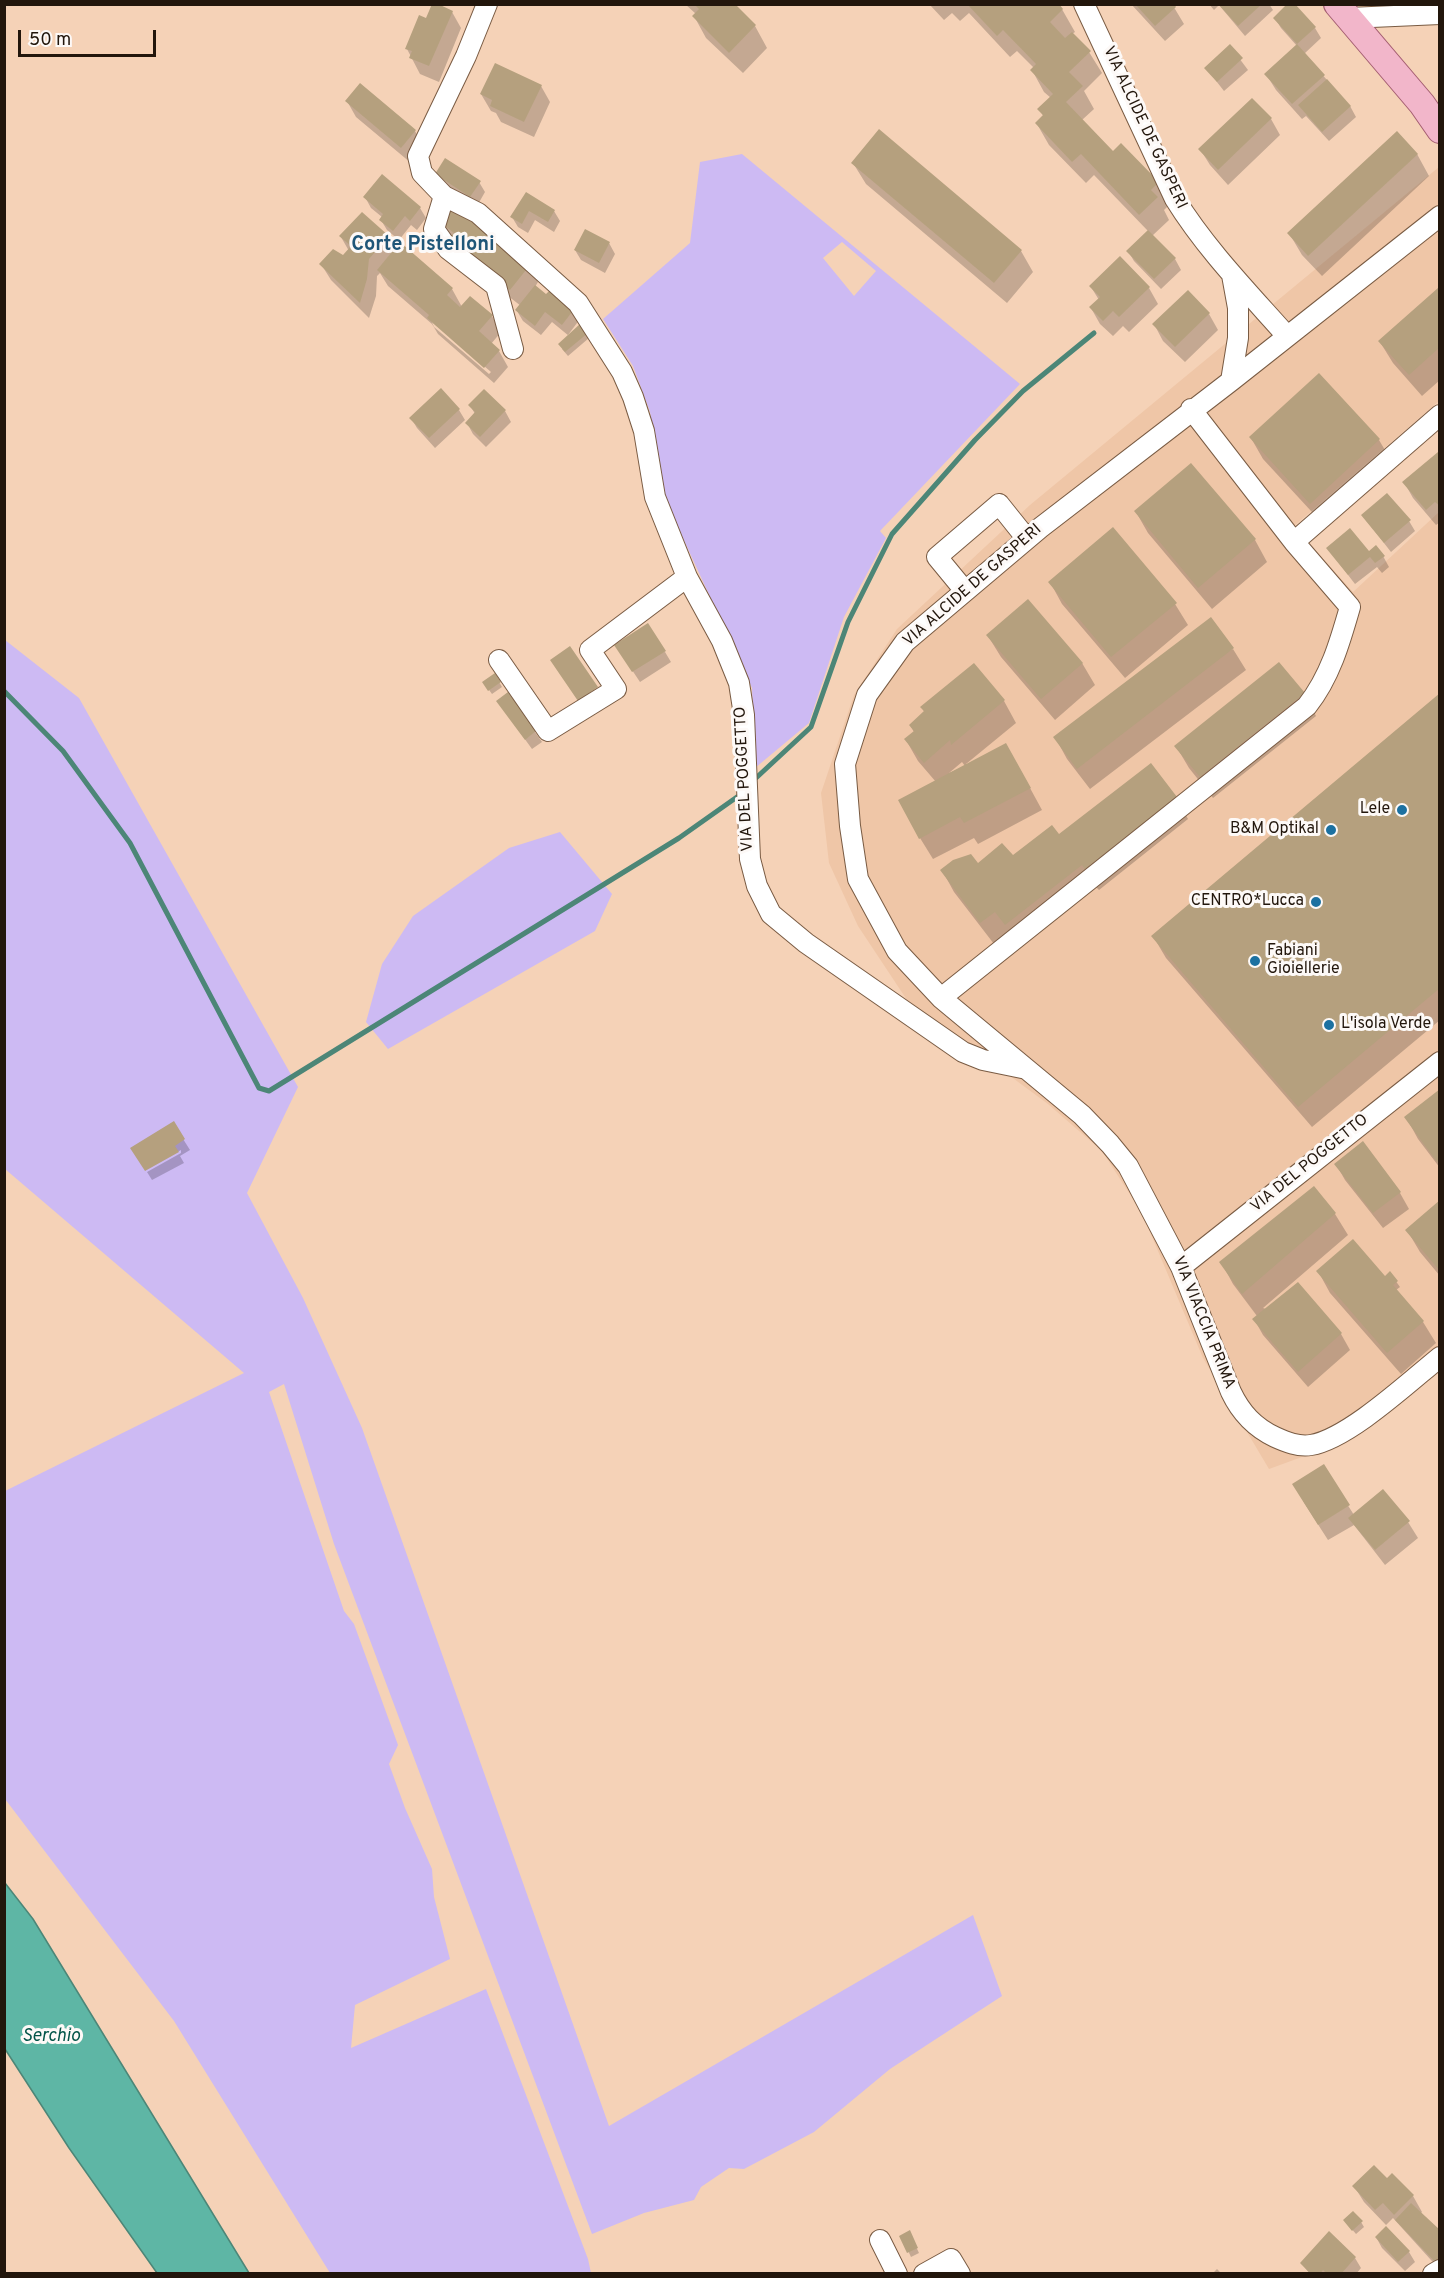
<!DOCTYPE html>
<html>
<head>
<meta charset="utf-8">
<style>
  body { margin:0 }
  #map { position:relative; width:1444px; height:2278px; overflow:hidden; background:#f5d2b7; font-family:Overpass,sans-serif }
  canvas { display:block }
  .frame { position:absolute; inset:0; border:6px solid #22160c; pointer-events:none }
  .scale { position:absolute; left:18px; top:30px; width:138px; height:27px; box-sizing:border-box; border:3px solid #22160c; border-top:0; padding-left:8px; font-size:18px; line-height:21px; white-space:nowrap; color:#22160c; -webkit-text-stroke:4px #fdf9f7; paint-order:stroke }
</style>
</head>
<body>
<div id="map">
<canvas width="1444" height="2278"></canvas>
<div class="frame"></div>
<div class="scale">50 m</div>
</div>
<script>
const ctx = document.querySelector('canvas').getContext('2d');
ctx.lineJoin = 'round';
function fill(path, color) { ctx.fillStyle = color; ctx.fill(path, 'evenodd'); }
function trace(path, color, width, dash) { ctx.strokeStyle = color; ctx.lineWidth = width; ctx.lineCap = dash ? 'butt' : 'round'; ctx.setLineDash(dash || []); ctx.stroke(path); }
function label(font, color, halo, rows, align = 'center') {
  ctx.font = font + ' Overpass,sans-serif'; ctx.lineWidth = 6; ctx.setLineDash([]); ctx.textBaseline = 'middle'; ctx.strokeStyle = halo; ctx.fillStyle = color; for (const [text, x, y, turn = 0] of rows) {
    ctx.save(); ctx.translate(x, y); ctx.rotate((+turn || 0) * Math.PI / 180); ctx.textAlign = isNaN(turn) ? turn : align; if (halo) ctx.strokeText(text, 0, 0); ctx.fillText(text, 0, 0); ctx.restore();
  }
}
fill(new Path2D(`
  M1439 167V401L1294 526 1353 592 1439 512V1372L1354 1438 1269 1469 1203 1358 1142 1213 1102 1151 1048 1104 907 1000 858 926 829 863 821 793 854 695 897 629 1030 505Z`), '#efc6a7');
fill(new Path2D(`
  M742 154 1020 384 880 531 886 538 844 617 809 723 755 768 752 688 664 497 650 412 633 366 603 319 690 243 700 162ZM842 242 876 271 854 296 823 258Z
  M5 640 79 698 298 1087 247 1193 303 1298 362 1428 609 2126 973 1915 1002 1996 890 2069 814 2132 744 2169 729 2168 701 2187 694 2200 644 2213 592 2234 334 1544 284 1384 269 1392 344 1611 354 1624 398 1745 389 1764 405 1808 432 1869 434 1897 450 1959 355 2005 351 2048 486 1989 588 2259 591 2273H330L174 2021 5 1799V1491L244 1373 5 1169Z
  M560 832 612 894 595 931 388 1049 366 1022 382 964 413 916 509 848Z`), '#cdbaf3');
const water = new Path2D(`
  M5 1883 33 1919 249 2273H157L69 2148 5 2049Z`);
fill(water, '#5eb6a5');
trace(water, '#4c8677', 1.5);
fill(new Path2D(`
  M685 4H733L755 26 767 48 743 73 706 38 694 16 696 14Z
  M929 4H1059L1075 32 1072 34 1089 52 1102 73 1084 91 1094 109 1082 120 1113 153 1158 182 1170 204 1164 210 1169 220 1152 236 1175 259 1181 270 1161 289 1134 261 1128 251 1148 231 1094 175 1086 183 1049 145 1037 124 1044 117 1039 109 1051 98 1044 92 1032 70 1034 68 1017 51 1010 57 969 13 960 21 952 13 944 20Z
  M1131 4H1172L1184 24 1165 41Z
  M1209 4H1269L1273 10 1245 36 1219 5 1214 10Z
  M452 12 461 28 439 82 420 74 407 49 427 20Z
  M1275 18 1315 28 1321 38 1304 54 1350 106 1356 117 1329 141 1306 116 1302 119 1276 90 1266 74 1297 46 1281 28Z
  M1230 46 1248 70 1224 91 1206 68Z
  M541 86 550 102 534 137 501 122 496 113 491 111 481 94Z
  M1252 100 1271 119 1280 135 1228 185 1210 165 1200 149Z
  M347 101 415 131 424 147 411 163 356 117Z
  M1417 154 1429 176 1322 276 1302 255 1289 233Z
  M853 163 1021 251 1033 272 1007 303 866 184Z
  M437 174 479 182 485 192 477 206 443 184Z
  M526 194 554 211 560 221 554 232 535 220 528 233 518 227 512 217Z
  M365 197 420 208 426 218 417 230 411 225 399 240 387 230 381 220 382 217 371 208Z
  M442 222 529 266 538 282 535 287 547 296 551 291 580 319 568 335 586 334 589 338 568 356 562 349 569 336 552 322 541 335 523 321 517 311 521 306 458 257Z
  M341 237H388L395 250 452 289 462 307 492 316 501 332 491 344 499 351 508 367 494 383 438 334 432 324 388 286 380 273 377 276 376 296 369 318 331 280 321 264 343 257 349 251ZM431 320 491 372 489 374 434 327Z
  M609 243 615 254 605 273 581 260 575 250Z
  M1091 287 1149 288 1158 304 1129 332 1123 326 1113 336 1100 324 1091 308 1099 300Z
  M1438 290 1440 380 1422 396 1393 363 1380 342Z
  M1209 314 1218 330 1185 362 1163 341 1154 324Z
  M1319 375 1379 440 1392 462 1323 524 1263 459 1251 438Z
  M441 390 459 410 465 420 435 448 417 428 411 418Z
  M470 405 505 411 511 422 486 447 473 434 467 423 475 414Z
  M1440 456V522L1436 525 1413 498 1404 482Z
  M1136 512 1255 540 1267 562 1212 609 1148 533Z
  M1362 515 1409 521 1415 531 1391 552Z
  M1328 549 1383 556 1389 567 1382 573 1377 567 1355 584Z
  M1050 582 1175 604 1188 625 1125 678 1062 604Z
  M988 636 1082 663 1095 685 1055 720 1001 657Z
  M1233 649 1246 670 1090 789 1067 759 1055 737Z
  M665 652 671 662 640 682 622 655Z
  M1279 664 1304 694 1316 716 1213 798 1189 768 1176 746Z
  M974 665 1004 701 1016 723 966 764 1018 766 1042 810 978 844 974 838 933 859 920 838 936 782 918 761 906 740 914 732 910 725 925 713 922 708ZM962 762 965 766 949 773Z
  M495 675 502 687 492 694 484 683Z
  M508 694 542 742 532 749 498 702Z
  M1440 695V1020L1312 1127 1166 958 1153 936Z
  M1176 797 1188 819 1099 890 1095 886 994 944 954 892 942 870 1013 857 1058 836Z
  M1440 1091V1168L1418 1139 1406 1117Z
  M173 1123 190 1150 180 1156 184 1163 152 1180 147 1172 181 1153V1150L145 1169Z
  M1336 1164 1400 1193 1409 1209 1383 1228 1345 1180Z
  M1313 1188 1335 1214 1348 1235 1263 1308 1341 1334 1350 1350 1308 1387 1263 1335 1254 1319 1257 1316 1233 1284 1221 1262Z
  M1440 1202V1276L1420 1252 1407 1230Z
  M1318 1271 1390 1282V1273L1400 1287 1396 1290 1423 1322 1436 1343 1401 1374 1330 1293Z
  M1323 1466 1354 1515 1408 1522 1418 1538 1385 1565 1354 1525 1328 1540 1303 1501Z
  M1392 2175 1413 2196 1422 2212 1420 2214 1440 2270 1393 2218 1386 2225 1364 2202 1354 2186 1387 2180Z
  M1344 2220 1361 2222 1364 2227 1356 2234Z
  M909 2232 919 2253 911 2257 901 2236Z
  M1376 2237 1409 2252 1415 2262 1405 2271 1382 2248Z
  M1355 2258 1361 2268 1356 2274H1310L1301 2263Z
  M1217 2269 1222 2274H1212Z`), '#0003');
trace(new Path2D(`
  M4 691 63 751 130 843 259 1088 269 1091 679 838 737 797
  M756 778 811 727 848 622 892 534 975 440 1023 391 1094 333`), '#4c8677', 5);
fill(new Path2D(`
  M432 4H438L453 11 429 66 409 58 412 51 405 49 419 15 426 18Z
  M694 4H735L756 25 729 53 692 16 699 9Z
  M967 4H1059L1063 9 1050 22 1065 38 1072 32 1091 51 1069 72 1083 86 1066 102 1113 151 1121 143 1159 182 1151 190 1158 197 1139 215 1081 154 1072 162 1035 123 1043 115 1037 109 1053 94 1030 70 1036 64 1003 30 997 36Z
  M1135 4H1174L1176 7 1155 26Z
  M1218 4H1262L1238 26Z
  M1287 4H1295L1316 27 1297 44 1325 75 1292 104 1264 74 1297 44 1273 18Z
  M1230 44 1243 58 1217 82 1204 68Z
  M495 63 542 85 524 122 490 106 492 100 480 94Z
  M1327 79 1351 106 1322 132 1298 105Z
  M360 83 416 130 401 148 345 101Z
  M1252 98 1272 118 1218 170 1198 149Z
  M879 129 1022 250 994 283 851 163Z
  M1397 131 1418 154 1308 256 1287 233Z
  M445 158 481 181 470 197 435 174Z
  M382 174 421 207 410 221 405 216 393 231 379 220 383 214 363 197Z
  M526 192 555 210 548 222 529 211 522 224 510 217Z
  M454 205 530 265 510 290 447 240 454 233 440 222Z
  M362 212 389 236 369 259 367 279 360 303 319 264 333 249 343 255 351 246 339 236Z
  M585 229 610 242 599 263 574 250Z
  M1148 230 1176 258 1154 279 1126 251Z
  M400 242 453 288 447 295 460 307 470 296 493 315 479 331 500 350 484 368 427 318 429 315 377 270Z
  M1120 256 1150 287 1119 317 1113 311 1103 321 1089 307 1100 297 1089 286Z
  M535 285 546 294 551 289 575 308 562 325 545 312 535 326 515 310Z
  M1438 288 1440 347 1409 375 1378 341Z
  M1188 290 1210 313 1175 347 1152 324Z
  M580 324 588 333 565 352 558 344Z
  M1319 373 1380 439 1310 504 1249 437Z
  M441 388 460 409 429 438 409 418Z
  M484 389 506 410 480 437 465 423 475 412 468 405Z
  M1438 452 1440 454V506L1435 502 1426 510 1402 482Z
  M1191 463 1256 539 1198 588 1134 511Z
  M1387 493 1411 520 1384 543 1361 515Z
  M1113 527 1177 603 1111 657 1048 582Z
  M1350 528 1369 551 1376 545 1385 556 1375 563 1370 557 1348 575 1326 548Z
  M1028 599 1083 663 1041 699 986 635Z
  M1211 617 1234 648 1077 769 1053 737Z
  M648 623 666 651 632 672 614 645Z
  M570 646 598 687 578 701 550 660Z
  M1279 662 1305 693 1200 777 1174 746Z
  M974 663 1005 700 951 745 950 740 924 763 904 739 914 731 909 725 924 711 920 707Z
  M495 673 501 682 488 691 482 682Z
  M508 692 537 730 525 740 496 701Z
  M1440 693V988L1298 1107 1151 936Z
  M1006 743 1031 788 964 823 960 817 919 839 898 800Z
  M1151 763 1177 797 1085 869 1082 865 1005 925 995 912 980 923 940 870 953 860 971 854 978 863 1002 843 1013 855 1052 825 1059 834Z
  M1440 1089V1160L1437 1162 1404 1117Z
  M174 1121 185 1139 175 1146 179 1152 145 1171 130 1148Z
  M1363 1141 1401 1192 1373 1213 1334 1164Z
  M1314 1186 1336 1213 1242 1294 1219 1262Z
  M1440 1200V1271L1405 1230Z
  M1353 1239 1385 1276 1390 1271 1398 1281 1393 1285 1424 1321 1387 1353 1316 1271Z
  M1298 1282 1342 1333 1298 1372 1252 1319Z
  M1324 1464 1350 1505 1318 1525 1292 1484Z
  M1383 1489 1410 1521 1375 1550 1348 1518Z
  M1374 2165 1387 2178 1392 2173 1414 2195 1394 2215 1383 2203 1375 2210 1352 2186Z
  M1411 2203 1440 2230V2262L1436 2263 1395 2220Z
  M1353 2211 1363 2221 1352 2231 1343 2220Z
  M1386 2226 1410 2251 1398 2262 1375 2237Z
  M910 2230 918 2248 907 2253 899 2236Z
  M1329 2231 1356 2257 1341 2274H1327L1323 2270 1320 2274H1311L1300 2263Z`), '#b5a07e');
const minor = new Path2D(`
  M487 4 466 56 418 156 422 173 444 196 478 213 578 303 622 372 633 397 644 431 655 497 687 577 722 641 739 683 744 715 750 859 757 886 771 914 806 943 963 1052 983 1060 1022 1068
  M1084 4 1175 199C1206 249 1248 292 1287 336
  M1349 18 1440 14
  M444 196 434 229 448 249 496 286 513 349
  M1440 216 1231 381 1040 528 905 642 867 695 845 764 850 826 858 879 897 951 941 998 1082 1115 1110 1144 1128 1166 1181 1267 1231 1392C1241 1413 1254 1427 1275 1437 1286 1442 1298 1447 1311 1445 1348 1439 1409 1382 1440 1357
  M1231 381 1238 338V308L1232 275
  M1294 542 1440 415
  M965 591 937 557 999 504 1027 539
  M499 660 548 731 616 689 590 650 687 577
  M941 998 1307 706C1330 677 1340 642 1350 607L1294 542 1191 409
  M1181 1267 1440 1062
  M880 2240 897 2274
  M924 2274 951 2259 960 2274
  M1433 2274 1440 2270`);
const major = new Path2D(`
  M1337 4 1422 104 1440 130`);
trace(minor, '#795b43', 22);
trace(major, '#a45e71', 28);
trace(minor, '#fff', 20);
trace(major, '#f2b6ca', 26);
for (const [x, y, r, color] of [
  [1402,810,6,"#1c71a1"],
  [1331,830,6,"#1c71a1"],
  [1316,902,6,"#1c71a1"],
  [1255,961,6,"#1c71a1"],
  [1329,1025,6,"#1c71a1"]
]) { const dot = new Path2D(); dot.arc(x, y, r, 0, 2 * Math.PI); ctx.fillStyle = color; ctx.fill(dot); trace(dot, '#fdf9f7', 2); }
label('16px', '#22160c', '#fdf9f7', [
  ["VIA ALCIDE DE GASPERI",1144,128,65],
  ["VIA ALCIDE DE GASPERI",973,586,-41],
  ["VIA DEL POGGETTO",745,779,-93],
  ["VIA DEL POGGETTO",1310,1164,-39],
  ["VIA VIACCIA PRIMA",1203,1323,68]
]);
label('16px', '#22160c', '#fdf9f7', [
  ["Lele",1390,810],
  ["B&M Optikal",1319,830],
  ["CENTRO*Lucca",1304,902],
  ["Fabiani",1267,952,"left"],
  ["Gioiellerie",1267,970,"left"],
  ["L'isola Verde",1341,1025,"left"]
], 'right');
label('italic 18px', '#035448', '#fdf9f7', [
  ["Serchio",51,2037]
]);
label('bold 20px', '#1f5678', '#fdf9f7', [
  ["Corte Pistelloni",423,246]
]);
</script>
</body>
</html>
